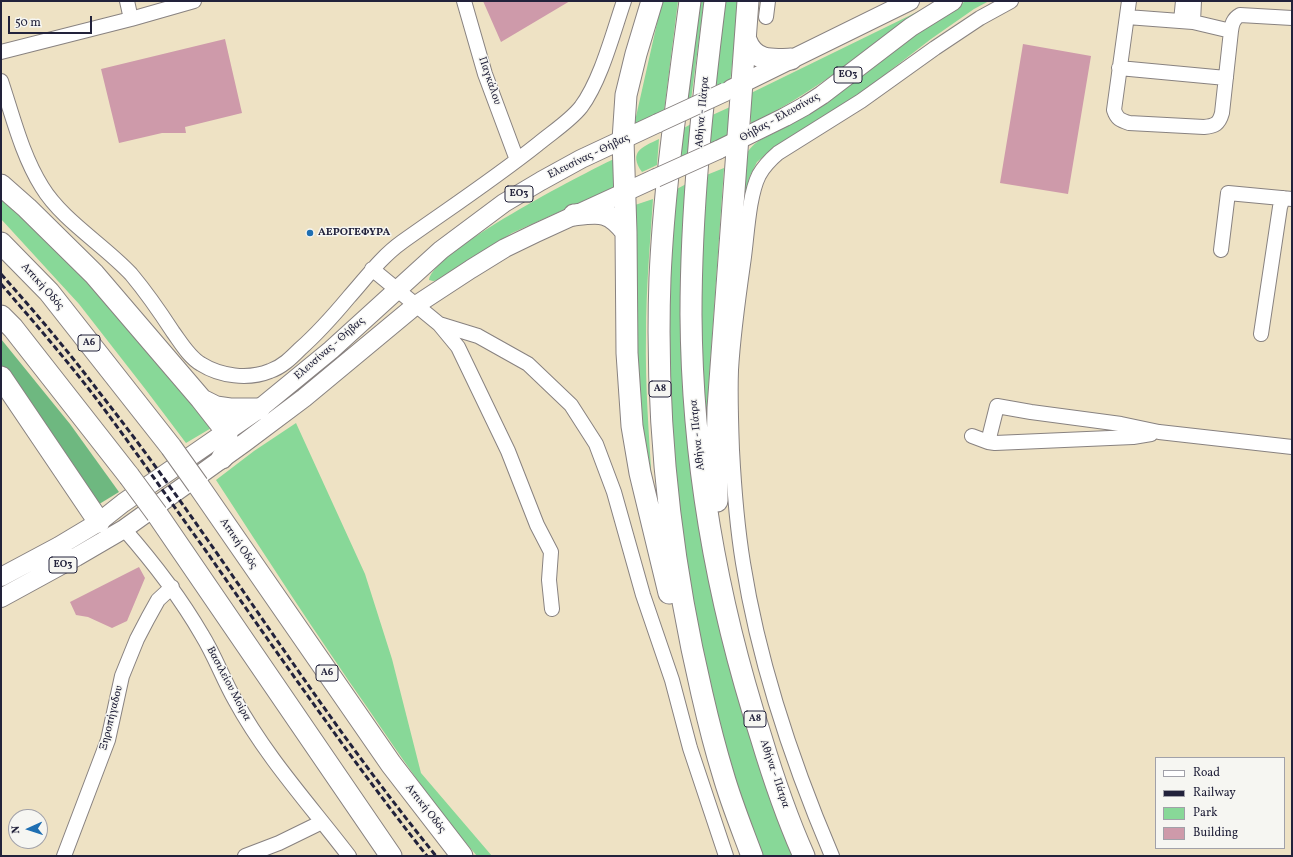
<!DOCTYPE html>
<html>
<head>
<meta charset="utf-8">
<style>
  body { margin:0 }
  #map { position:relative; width:1293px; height:857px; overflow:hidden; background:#eee2c4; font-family:Vollkorn,serif }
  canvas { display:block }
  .frame { position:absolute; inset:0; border:2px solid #22223b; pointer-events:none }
  .legend { position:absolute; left:1155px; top:757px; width:130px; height:92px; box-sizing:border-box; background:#f6f6f2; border:1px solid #a1a1a9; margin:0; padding:5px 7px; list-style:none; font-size:12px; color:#22223b }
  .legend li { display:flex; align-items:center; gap:8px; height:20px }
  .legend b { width:20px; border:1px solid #a1a1a9 }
  .north { position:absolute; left:8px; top:809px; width:40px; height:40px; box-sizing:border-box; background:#f6f6f2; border:1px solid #a1a1a9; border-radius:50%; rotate:267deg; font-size:11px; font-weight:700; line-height:16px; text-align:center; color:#22223b }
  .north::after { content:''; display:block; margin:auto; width:14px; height:18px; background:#1f6fb2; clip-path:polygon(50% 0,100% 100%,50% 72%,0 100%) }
  .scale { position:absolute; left:8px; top:16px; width:84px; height:18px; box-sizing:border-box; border:2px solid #22223b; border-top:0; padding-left:5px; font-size:12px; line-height:14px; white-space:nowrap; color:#22223b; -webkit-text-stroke:3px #f6f6f2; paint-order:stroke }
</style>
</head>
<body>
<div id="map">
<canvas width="1293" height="857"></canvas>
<div class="frame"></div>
<ul class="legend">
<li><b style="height:5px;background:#fff"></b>Road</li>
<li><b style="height:5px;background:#22223b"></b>Railway</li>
<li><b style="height:11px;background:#88d898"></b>Park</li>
<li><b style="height:11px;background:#ce9aaa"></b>Building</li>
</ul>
<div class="north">N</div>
<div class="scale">50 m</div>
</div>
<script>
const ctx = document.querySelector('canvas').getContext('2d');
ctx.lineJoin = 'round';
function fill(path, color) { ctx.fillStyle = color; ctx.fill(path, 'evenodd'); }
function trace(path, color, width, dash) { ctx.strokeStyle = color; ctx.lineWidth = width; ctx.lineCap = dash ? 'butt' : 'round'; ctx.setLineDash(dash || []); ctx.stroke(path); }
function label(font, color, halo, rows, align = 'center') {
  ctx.font = font + ' Vollkorn,serif'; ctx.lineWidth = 3; ctx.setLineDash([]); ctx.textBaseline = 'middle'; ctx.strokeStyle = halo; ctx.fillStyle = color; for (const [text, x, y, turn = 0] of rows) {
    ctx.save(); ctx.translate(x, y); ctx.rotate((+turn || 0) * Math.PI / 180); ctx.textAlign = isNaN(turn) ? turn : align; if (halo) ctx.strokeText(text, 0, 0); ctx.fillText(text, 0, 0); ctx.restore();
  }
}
fill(new Path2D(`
  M662 1H678L664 112 633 130Z
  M700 1H704L691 100 687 102Z
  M723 1H739L730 83 711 91Z
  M966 1H989L974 9 931 39 887 73 858 99 771 150 757 162 749 178 731 308 745 157C753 139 769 137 785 127 842 92 894 50 948 11Z
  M923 9C868 50 813 93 751 124L749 94Z
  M730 107 728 136 705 147 708 117Z
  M693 123 690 153 678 159 682 129Z
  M659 139 657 165 642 172C628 152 642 147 659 139Z
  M614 159 617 186 512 233 459 266 439 280 433 281 429 280C433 251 584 173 614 159Z
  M724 168 707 408 706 413 702 409 700 284 704 176Z
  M688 183V416L795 856H760L743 809 704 667 674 484 667 316 675 190Z
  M1 198 11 207 102 297 213 427 186 443 146 390 79 304 1 219Z
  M653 199C650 244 646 290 646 335 645 385 649 434 652 484L637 425 632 206Z
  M296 423 365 574 392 659 421 773 492 856H477C437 810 403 760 369 710 316 634 266 557 216 480L254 451Z`), '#88d898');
fill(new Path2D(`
  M1 339 70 424 119 492 96 506 1 365Z`), '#6eb880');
fill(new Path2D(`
  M483 1H570L501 42Z
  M225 39 242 113 185 127 186 133H162L119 143 101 69Z
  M1023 44 1091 56 1068 194 1000 183Z
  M139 567 145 578 127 621 112 628 88 617 76 615 70 602Z`), '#ce9aaa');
const minor = new Path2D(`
  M127 1 131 19
  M464 1 485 74 517 160
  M1129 1 1114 110C1117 119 1120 120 1129 123L1204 127C1215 126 1219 124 1222 113L1231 31C1232 24 1233 19 1240 15L1292 18
  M766 17 768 1
  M1127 17 1193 22 1231 31
  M1181 21 1183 1
  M1193 22 1194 1
  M1 52 131 19 194 1
  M1119 68 1226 78
  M1 81C13 117 22 155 42 187 62 220 104 245 131 274 146 292 160 312 173 332 181 343 189 357 201 364 220 376 248 380 270 371 282 367 291 358 300 349 318 333 334 315 349 297 366 278 381 257 402 242 447 210 494 179 538 144 551 133 570 121 581 107 601 80 613 33 624 1
  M1221 250 1228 193 1292 199
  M372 269 439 324 458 347 508 451 537 525 551 552 549 580 552 609
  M439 324 478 336 528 364 571 405 596 444 614 492 643 595 672 680 690 748 726 856
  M1261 334 1280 207 1283 198
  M972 436 988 442 997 406 1031 412 1121 424 1159 432 1292 447
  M988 442 995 443 1133 437 1151 434
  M124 529C153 562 180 597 202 635 215 656 223 679 235 700 266 757 310 805 349 856
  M64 856 108 740 122 676 137 639 148 618 158 600 172 587
  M245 856 279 843 322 822
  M832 856C792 762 759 664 743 563 737 526 734 488 732 450 731 423 730 396 731 370 733 335 738 299 743 264 747 239 748 197 759 175 764 166 771 159 778 153L861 101 935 48 980 18 1011 1`);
const major = new Path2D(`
  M731 89 910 1
  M718 150 785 117 805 106 822 95 911 27 953 1
  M1 577 59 546 99 522 123 503 259 409 331 350 441 250 504 203 541 181 581 159 658 123
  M1 598 76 557 124 529 244 443 304 398 416 305 471 269 505 248 536 233 656 178`);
const highway = new Path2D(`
  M652 1 636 54 626 95 623 140 626 232 627 353 632 426 640 473 669 593
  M690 1C678 93 664 186 660 278 655 418 670 558 702 694 708 720 715 748 723 774 731 802 742 829 752 856
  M715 1C702 105 691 210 691 315 692 458 717 601 761 737 773 777 787 818 804 856
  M746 40C754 62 772 60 791 59
  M1 185 27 208 94 274 201 399 226 431 228 444 226 452 222 458
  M574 215C600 212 609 210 626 232
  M1 243 49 292 171 447
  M1 316 13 328 129 476
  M1 377 99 522
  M202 400 216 407 230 409H259
  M198 485 391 764 462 856
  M717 501V463L718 408 748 1
  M157 514 391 856`);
trace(minor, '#888280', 16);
trace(major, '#888280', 20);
trace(highway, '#888280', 23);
trace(minor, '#fff', 14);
trace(major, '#fff', 18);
trace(highway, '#fff', 21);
trace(new Path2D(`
  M1 274C35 312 68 351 99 392 181 496 253 608 330 716 364 764 399 810 436 856
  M1 284C33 321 65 358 95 397 133 447 169 500 206 551 278 654 349 757 427 856`), '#22223b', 3, [6, 3]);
const majorBridge = new Path2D(`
  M658 123 725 92
  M656 178 718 150`);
const highwayBridge = new Path2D(`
  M171 447 198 485
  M129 476 157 514`);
trace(majorBridge, '#888280', 20, []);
trace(highwayBridge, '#888280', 23, []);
trace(majorBridge, '#fff', 18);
trace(highwayBridge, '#fff', 21);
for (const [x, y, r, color] of [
  [310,233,4,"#1f6fb2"]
]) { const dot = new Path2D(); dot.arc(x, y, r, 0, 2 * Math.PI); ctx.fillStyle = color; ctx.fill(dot); trace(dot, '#f6f6f2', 1.5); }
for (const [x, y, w] of [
  [848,75,28],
  [519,194,28],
  [89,343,22],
  [660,389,22],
  [63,565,28],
  [327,673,22],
  [755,719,22]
]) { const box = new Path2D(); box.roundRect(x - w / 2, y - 8, w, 16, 3); ctx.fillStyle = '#f6f6f2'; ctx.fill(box); trace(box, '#22223b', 1); }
label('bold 10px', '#22223b', null, [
  ["ΕΟ3",848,75],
  ["ΕΟ3",519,194],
  ["Α6",89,343],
  ["Α8",660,389],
  ["ΕΟ3",63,565],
  ["Α6",327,673],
  ["Α8",755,719]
]);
label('11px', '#22223b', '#f6f6f2', [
  ["Παγκάλου",489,81,71],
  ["Αθήνα - Πάτρα",703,112,-85],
  ["Θήβας - Ελευσίνας",780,118,-29],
  ["Ελευσίνας - Θήβας",589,157,-26],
  ["Αττική Οδός",42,287,48],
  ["Ελευσίνας - Θήβας",330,349,-41],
  ["Αθήνα - Πάτρα",698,435,-96],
  ["Αττική Οδός",238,544,56],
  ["Βασιλείου Μοίρα",228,684,62],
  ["Ξηροπήγαδου",112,718,-76],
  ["Αθήνα - Πάτρα",774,774,71],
  ["Αττική Οδός",425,809,52]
]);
label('bold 11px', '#22223b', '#f6f6f2', [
  ["ΑΕΡΟΓΕΦΥΡΑ",318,233]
], 'left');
</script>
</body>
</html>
